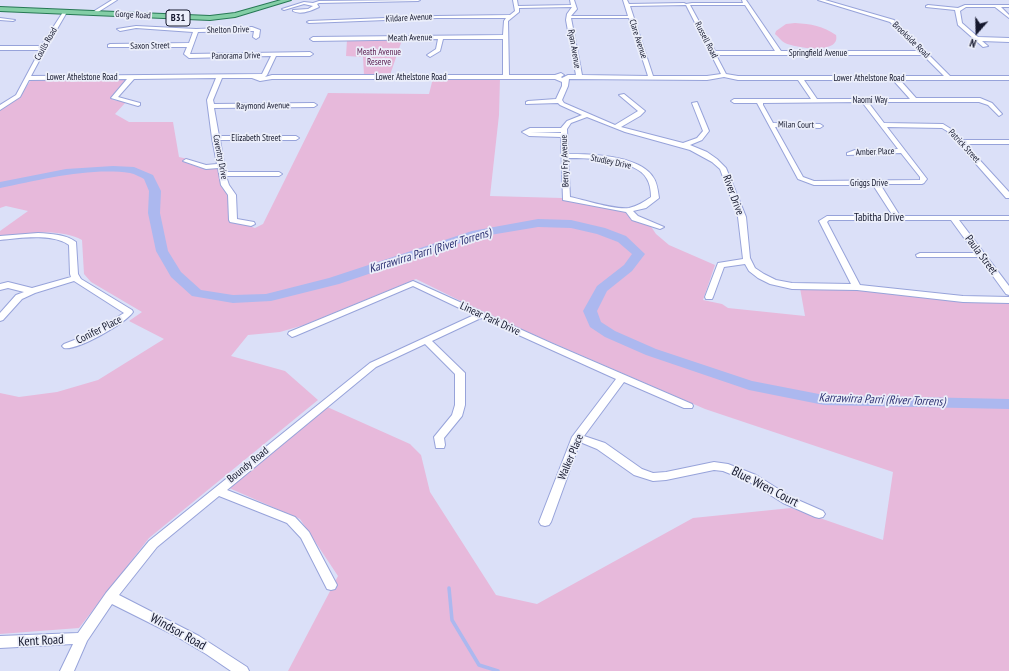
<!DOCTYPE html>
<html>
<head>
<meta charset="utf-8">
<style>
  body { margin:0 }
  #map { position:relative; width:1009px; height:671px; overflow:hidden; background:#dbe0f8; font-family:"PT Sans Narrow",sans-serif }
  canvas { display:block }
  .north { position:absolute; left:957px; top:12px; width:40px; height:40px; -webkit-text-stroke:3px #ebeefa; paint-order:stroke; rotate:200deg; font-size:11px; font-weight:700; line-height:16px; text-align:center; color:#15182d }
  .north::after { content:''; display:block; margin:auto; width:14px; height:18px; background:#15182d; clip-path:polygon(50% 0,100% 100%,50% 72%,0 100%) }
</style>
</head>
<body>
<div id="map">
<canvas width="1009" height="671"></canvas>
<div class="north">N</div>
</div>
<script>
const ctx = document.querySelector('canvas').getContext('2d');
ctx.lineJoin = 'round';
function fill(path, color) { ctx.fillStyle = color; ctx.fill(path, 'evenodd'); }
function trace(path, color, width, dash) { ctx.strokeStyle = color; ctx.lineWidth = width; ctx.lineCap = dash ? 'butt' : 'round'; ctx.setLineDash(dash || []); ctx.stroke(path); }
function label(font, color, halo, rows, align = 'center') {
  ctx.font = font + ' "PT Sans Narrow",sans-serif'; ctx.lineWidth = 3.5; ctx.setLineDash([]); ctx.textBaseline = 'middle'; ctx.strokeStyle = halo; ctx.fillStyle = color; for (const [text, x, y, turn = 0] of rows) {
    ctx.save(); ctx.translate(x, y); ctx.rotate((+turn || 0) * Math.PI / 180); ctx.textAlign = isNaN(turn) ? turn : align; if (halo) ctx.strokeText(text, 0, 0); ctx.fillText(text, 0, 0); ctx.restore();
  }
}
fill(new Path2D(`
  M795 23C811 24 823 26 836 35 841 55 795 48 785 43 781 41 779 37 775 34L776 31 786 24Z
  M347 40H402L390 75H364L363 57 346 56Z
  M128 78 111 98 113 100 126 102 115 114 129 122H173L179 157 188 159 185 162 200 168H217L229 197 228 219 255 228 263 224 328 93 429 94 433 78H500L499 115 490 196 562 198 626 212 630 217 639 222 650 225 656 234 669 245 715 265 703 300 722 304 728 308 805 316 800 288 858 289 1009 302V671H288L338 576 300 519 229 488 325 406 410 444 421 455 430 492 496 595 537 604 693 518 791 508 883 540 893 472 705 409 491 316 416 279 304 325 280 332 248 335 231 356 285 371 318 400 149 538 79 628 0 634V393L19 397 57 392 98 380 164 339 129 321 142 312 91 282 84 274 82 240C59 227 26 234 0 237V231L28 211 6 206 0 208V110L18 98 32 79Z`), '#e7b9db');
trace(new Path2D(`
  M449 588 452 620 479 665 498 671`), '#acb8ef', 3.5);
fill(new Path2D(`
  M113 166 134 167 153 175 161 191 160 213 168 251 181 272 201 290 233 295 266 294 329 278 472 231 538 219 571 220 605 228 626 236 645 254 632 271 607 291 597 311 601 322 615 331 656 349 752 381 824 395 1009 399V409L824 405 749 390 646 355 605 337 590 327 583 311 597 286 624 265 632 254 618 242 597 234 571 228 538 227 478 237 339 284 271 301 233 303 192 296 171 277 156 251 148 213 149 191 144 179C140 177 135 174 130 173 90 167 39 180 0 188V182L66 169Z`), '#acb8ef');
const minor = new Path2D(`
  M112 0H117L95 14 91 13Z
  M420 0 418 1 319 3 317 4 319 7C311 11 300 15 293 11V10L308 9 313 6 304 4 284 10 282 9 304 2 313 3 319 1Z
  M513 0H517L518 6 571 5 570 0H574L577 9 571 16H628L623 0H627L629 4 684 3 686 4 692 3H743L742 0H746L781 51H919L890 22 818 0H825L894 20 950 76H1009V80H900L916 98H980L992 103 1002 114 999 116 988 105 979 102H868L884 123 943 124 951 129 962 140H1009V144H965L1009 192V198H1006L947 131 942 128 887 127 927 179 924 183 922 184H880L900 216H1009V220H959L1009 286V295L1006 294 979 257H917L916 255 920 253H975L951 220H829L827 222 860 285 963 296 1009 297V303L963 302 857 290 792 289 770 284 758 278 749 271 745 264 724 267 713 297 712 299H706L705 297 718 263 743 259 738 217 720 169 712 162 690 150 625 132 587 117 571 123 567 129 568 154C591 154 639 155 653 177 657 182 658 191 659 198L646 208 633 211 638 216 664 227 660 229 632 220 626 212 563 200 561 137 529 136 522 132 530 128H561L567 121 582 115 560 105 558 103 526 104V102L528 101 556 99 562 86V82L555 79H272L260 81 252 78H222L213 100 214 104 314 103 317 105 314 107 214 108 219 136H296L299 138 296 140H220L224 164 225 166V172H279L282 174 279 176H226L229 185 236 195 237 219 254 222 255 224 251 226 230 222 229 220 228 195 221 185 218 168 206 169 183 161 186 159 206 165 217 164 212 138 207 100 216 78 134 79 118 97 140 103V105L138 106 111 98 127 79 29 80 20 97 0 110V105L16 95 40 50H0V46H41L63 12 65 11 67 12 46 48 31 76 262 74 271 56 189 58 184 54 187 47H108V45L110 44 189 43 193 32 136 28 120 31 117 29 136 26 196 29 252 27 260 30 259 37 256 39 253 37 254 31H252L198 32 190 54 310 52 313 54 310 56H276L267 75 265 77 272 75H503V39H443L440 51 430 57 427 55 436 49 438 39 313 41 310 39 313 37 503 35 504 21 506 18H437L309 23 307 22 309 21 437 16 510 15 515 11ZM686 5 721 74 707 76H653L630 6ZM690 5H745L775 51H715ZM572 7 567 14 566 20 576 75H568L562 78 561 77 564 75 561 73 555 75H509L508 21 519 12V8ZM571 18H629L648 76 582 75ZM716 55H923L944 76H738L726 74ZM724 77 738 80H798L811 99H734L731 101 734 103H757L798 179 814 185H873L893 216H827L819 221 851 284 792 283 776 280 764 274 755 268 750 258 746 217 726 168 717 159 707 152 690 145 702 140 709 131 697 102 692 103 703 131 697 138 683 143 621 127 640 116 645 111 624 94 619 95 638 111 615 125 564 103 562 100 568 86 569 79 707 80ZM804 80H893L910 99H817ZM862 102 898 149 855 150 847 153V155L901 153 920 177V180L814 181 803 177 775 127 820 128 823 126 820 124 773 123 763 105V103ZM530 132H561V133ZM568 158C588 158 637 159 647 179 650 184 651 192 651 197 644 202 637 206 629 208 614 210 585 200 570 197Z
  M928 5 958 8 965 5H1009V7H1001L1009 15V18L995 7H966L960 11 962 23 978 37 1009 38V42L982 41 988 46 983 47 958 25 955 10 926 7V6Z
  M0 18 15 20 13 21 0 20Z
  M38 233C52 234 65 234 76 242L78 274 81 279 132 310 133 312C126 323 77 351 64 348L62 346 64 344 90 334 124 313 74 281 35 293 22 299 3 320 0 321V313L16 295 24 292 8 288 0 290V284L8 282 32 288 71 277 70 274 69 245C53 233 19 238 0 240V236Z
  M413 281 553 344 692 404 693 406 692 408H684L624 382 584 436 605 443 642 469 653 473 666 472 714 462 728 464 756 475 791 497 823 511 825 514 823 517 819 518 815 517 783 503 748 481 723 471 714 470 666 480 653 481 634 475 597 449 580 442 551 522 549 525 545 526 541 525 539 522 572 437 616 379 481 318 432 341 465 373V405L462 416 444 438 445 445 444 448H436L434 437 452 415 455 405V374L425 344 376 367 227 490 295 517 309 532 337 585 335 589 331 590 327 589 301 538 287 523 219 496 157 547 119 595 199 636 247 667 249 671H231L206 654 174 635 112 604 87 641 74 671H60L73 644 0 648V636L78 633 106 593 149 541 370 363 474 315 413 286 295 336 292 337 288 334 289 332Z`);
const major = new Path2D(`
  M281 0H291L235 17 210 20 0 11V7L210 16 235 13Z`);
trace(minor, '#97a3da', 2);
trace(major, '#277955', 2);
fill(minor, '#fff');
fill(major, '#83cea6');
label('9px', '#15182d', '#ebeefa', [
  ["Gorge Road",133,15,3],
  ["Kildare Avenue",409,18,-3],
  ["Shelton Drive",228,30,-1],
  ["Meath Avenue",410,38,-1],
  ["Clare Avenue",638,39,72],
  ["Russell Road",706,40,63],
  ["Brookside Road",911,40,44],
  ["Coulls Road",46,44,-60],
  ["Saxon Street",150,46,-1],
  ["Ryan Avenue",574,49,80],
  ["Springfield Avenue",818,53],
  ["Panorama Drive",236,56,-1],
  ["Lower Athelstone Road",82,77],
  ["Lower Athelstone Road",411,77],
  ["Lower Athelstone Road",869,78],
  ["Naomi Way",870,100],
  ["Raymond Avenue",263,106,-1],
  ["Milan Court",796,125,1],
  ["Elizabeth Street",256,138],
  ["Patrick Street",964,146,47],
  ["Amber Place",875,152,-2],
  ["Coventry Drive",220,157,79],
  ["Berry Fry Avenue",565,161,-92],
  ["Studley Drive",611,162,12],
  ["Griggs Drive",869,183]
]);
label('9px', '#5e2153', '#ebeefa', [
  ["Meath Avenue",379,52],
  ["Reserve",379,62]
]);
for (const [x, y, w] of [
  [178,18,24]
]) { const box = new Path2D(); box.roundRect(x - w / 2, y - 8, w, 16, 3); ctx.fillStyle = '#ebeefa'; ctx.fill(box); trace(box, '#15182d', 1); }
label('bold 10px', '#15182d', null, [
  ["B31",178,18]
]);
label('11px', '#15182d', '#ebeefa', [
  ["River Drive",733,195,70],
  ["Tabitha Drive",879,218],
  ["Paula Street",981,255,53],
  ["Linear Park Drive",490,319,25],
  ["Conifer Place",99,330,-27],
  ["Walker Place",571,457,-67],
  ["Boundy Road",248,465,-39]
]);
label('italic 12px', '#2d3273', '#ebeefa', [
  ["Karrawirra Parri (River Torrens)",430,251,-17],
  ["Karrawirra Parri (River Torrens)",882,400,2]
]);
label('13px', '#15182d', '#ebeefa', [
  ["Blue Wren Court",765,487,27],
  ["Windsor Road",178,632,29],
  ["Kent Road",41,641,-3]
]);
</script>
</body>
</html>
